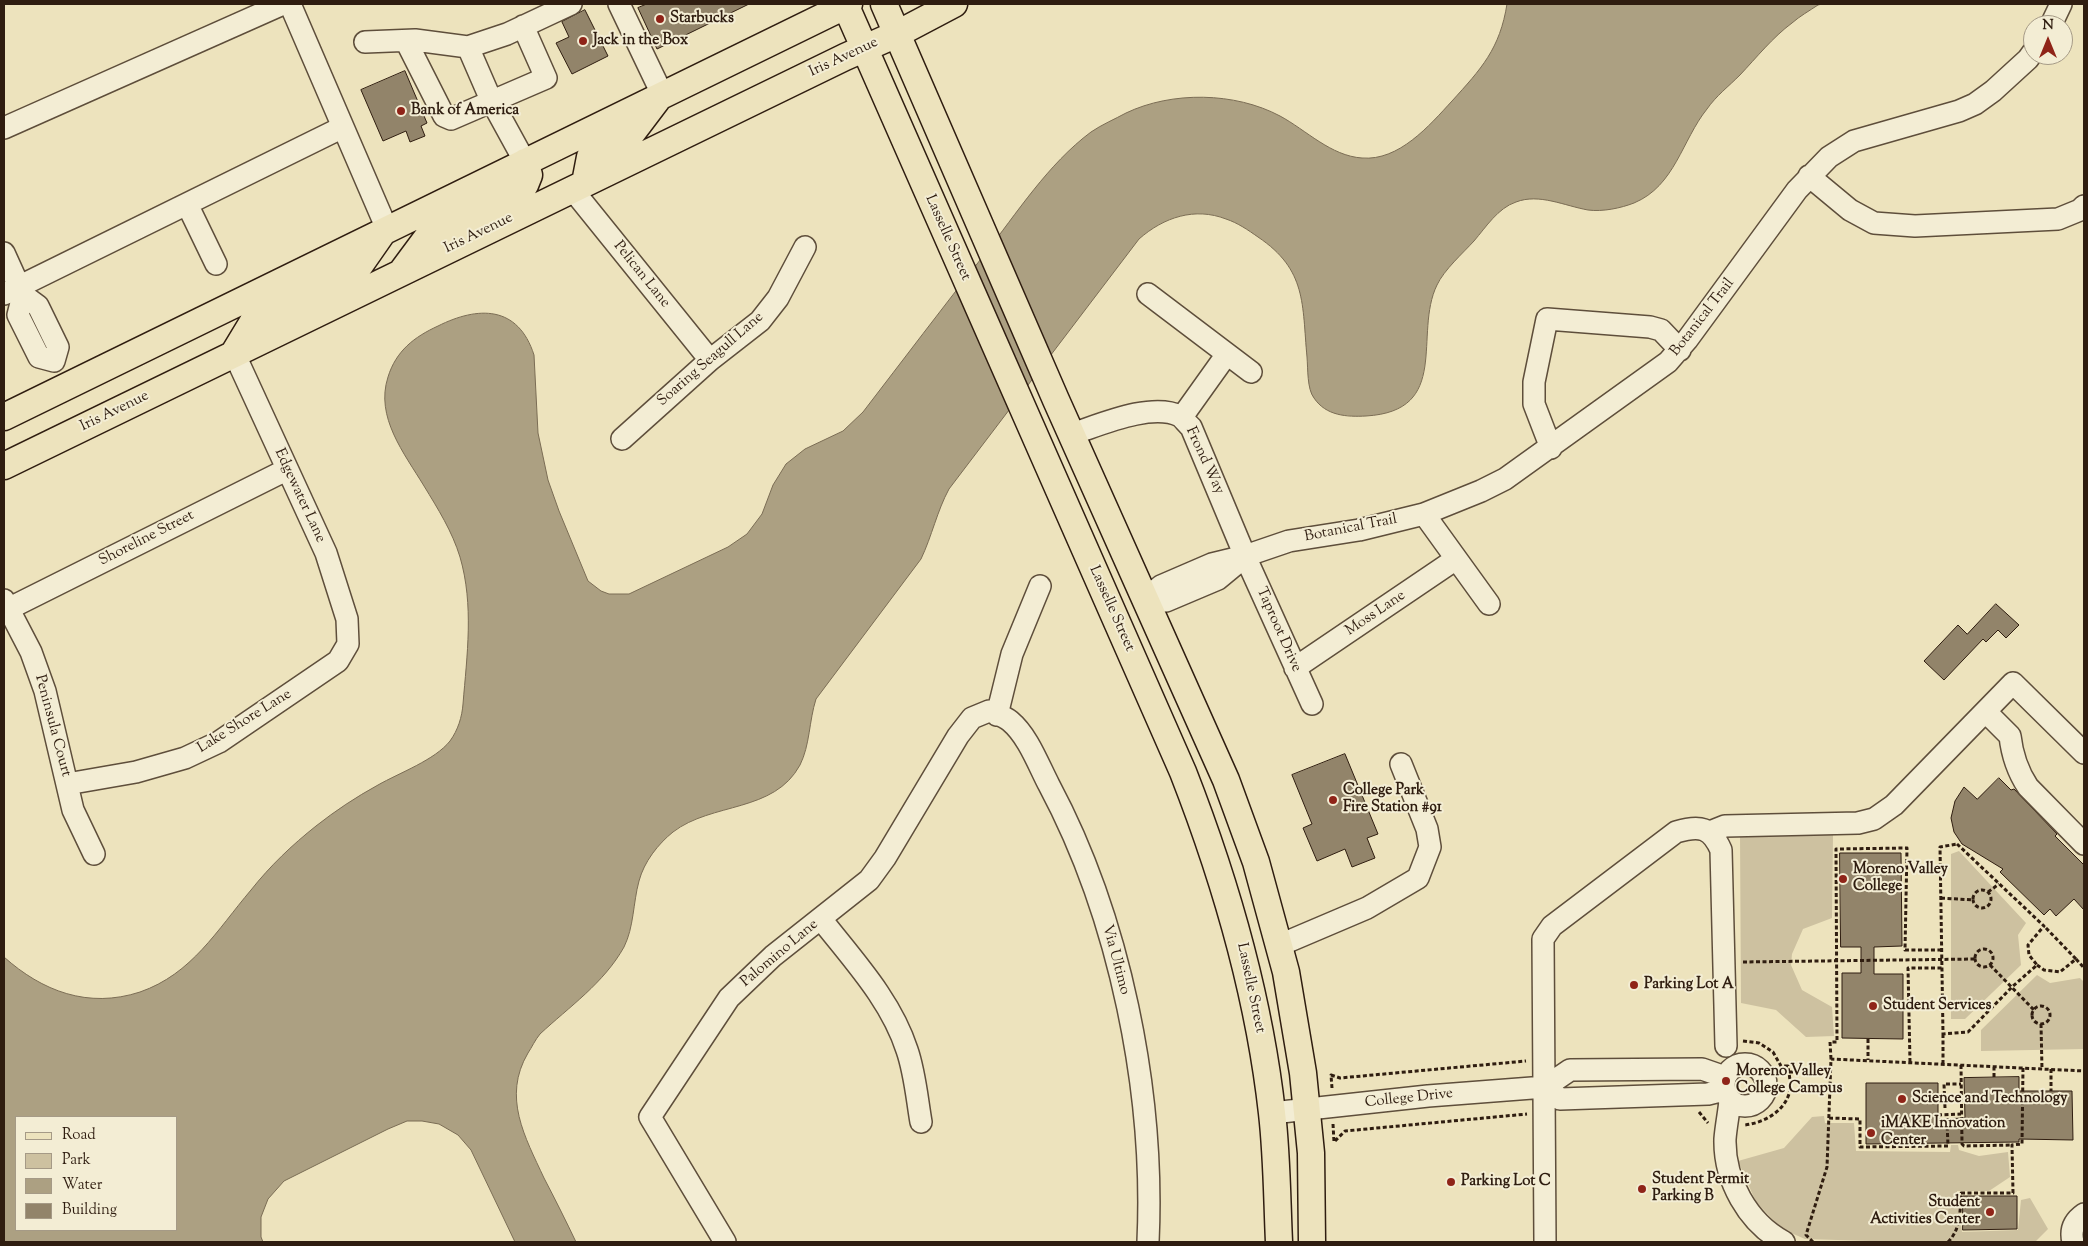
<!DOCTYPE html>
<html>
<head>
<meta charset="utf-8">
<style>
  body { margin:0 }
  #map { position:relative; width:2088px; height:1246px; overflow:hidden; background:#ede3bd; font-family:"Sorts Mill Goudy",serif }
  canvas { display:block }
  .frame { position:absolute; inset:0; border:5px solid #2f1d10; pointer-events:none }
  .legend { position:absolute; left:15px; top:1116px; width:162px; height:115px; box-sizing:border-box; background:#f3edd4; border:1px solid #a59a86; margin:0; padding:6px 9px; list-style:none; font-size:15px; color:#2f1d10 }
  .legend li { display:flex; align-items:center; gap:10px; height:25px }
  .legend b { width:25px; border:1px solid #a59a86 }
  .north { position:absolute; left:2023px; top:15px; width:50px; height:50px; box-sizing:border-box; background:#f3edd4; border:1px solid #a59a86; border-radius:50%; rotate:0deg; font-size:14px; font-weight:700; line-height:20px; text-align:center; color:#2f1d10 }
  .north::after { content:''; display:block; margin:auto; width:18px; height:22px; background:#8f2418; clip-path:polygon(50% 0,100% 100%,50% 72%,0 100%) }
</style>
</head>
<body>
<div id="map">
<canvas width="2088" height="1246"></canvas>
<div class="frame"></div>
<ul class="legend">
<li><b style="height:6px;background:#ede3bd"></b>Road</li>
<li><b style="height:14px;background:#cdc1a0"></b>Park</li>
<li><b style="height:14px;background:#aca082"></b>Water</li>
<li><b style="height:14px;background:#92846a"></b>Building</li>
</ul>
<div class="north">N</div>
</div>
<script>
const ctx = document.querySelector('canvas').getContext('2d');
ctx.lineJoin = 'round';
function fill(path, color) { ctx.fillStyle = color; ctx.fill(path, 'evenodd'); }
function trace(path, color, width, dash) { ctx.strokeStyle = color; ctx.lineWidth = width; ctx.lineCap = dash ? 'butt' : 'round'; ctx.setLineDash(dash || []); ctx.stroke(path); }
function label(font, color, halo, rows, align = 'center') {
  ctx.font = font + ' "Sorts Mill Goudy",serif'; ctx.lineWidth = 4; ctx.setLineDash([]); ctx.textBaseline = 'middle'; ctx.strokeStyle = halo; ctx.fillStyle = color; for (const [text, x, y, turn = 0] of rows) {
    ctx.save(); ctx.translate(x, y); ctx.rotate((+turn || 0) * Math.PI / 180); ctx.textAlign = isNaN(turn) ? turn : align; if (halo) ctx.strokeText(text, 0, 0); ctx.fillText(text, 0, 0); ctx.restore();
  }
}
fill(new Path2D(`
  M1740 834 1833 835 1832 918 1803 929 1792 954 1791 965 1802 990 1832 1007 1834 1036 1806 1037 1776 1010 1741 1003Z
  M1959 851 2026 923 2018 935 2021 965 1965 1019H1951V854Z
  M2037 975 2050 983 2080 978 2084 982V1049L1981 1051V1030Z
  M1824 1116 1825 1123H1854L1856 1151 1950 1152 1951 1145H1958L1959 1150 1979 1156 2008 1152 2010 1177 1989 1191H1957L1962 1232 2018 1230 2021 1200 2030 1198 2048 1229 2035 1242H1902L1805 1239 1782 1229 1756 1202 1738 1161 1784 1148 1812 1117Z`), '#cdc1a0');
const water = new Path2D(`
  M1507 4H1822L1818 5C1809 11 1800 16 1792 23 1773 37 1756 58 1740 75 1729 86 1716 96 1707 109 1682 140 1675 186 1634 203 1621 208 1603 212 1588 210 1565 206 1539 193 1516 202 1498 208 1486 227 1474 241 1463 253 1444 270 1437 285 1413 334 1452 411 1366 416 1347 417 1326 416 1314 398 1307 389 1308 369 1307 357 1302 304 1307 270 1258 237 1248 230 1238 223 1226 219 1195 207 1164 217 1139 239L949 489C937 511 932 536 921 559L816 699C809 721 810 745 800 765 774 813 712 802 673 832 658 844 644 862 639 881 633 903 634 927 624 947 604 983 569 1007 540 1034 535 1040 532 1047 528 1053 502 1097 525 1137 544 1178 555 1199 566 1221 576 1242H515L471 1150 458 1135 439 1124 422 1121H407L388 1129 284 1181 268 1199 261 1217V1237L263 1242H4V957C42 991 88 1009 140 992 192 974 217 930 251 890 270 866 292 845 316 826 335 811 356 797 378 785 399 773 435 760 450 741 458 730 462 717 463 704 467 655 474 605 460 557 452 531 438 509 424 486 404 453 375 417 388 377 396 351 414 337 438 326 478 306 518 305 534 355L538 433 548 480 559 511 588 581 601 591 609 594H629L728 547 747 534 762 514 773 485 786 464 805 449 843 431 863 412C903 360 943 307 984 255 1017 213 1048 164 1091 132 1101 125 1115 119 1126 113 1172 91 1235 92 1280 116 1306 130 1331 156 1362 158 1399 161 1429 126 1452 101 1481 69 1500 49 1507 4ZM16 1117H176V1230H16Z`);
fill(water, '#aca082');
trace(water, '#7a6c54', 1);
const building = new Path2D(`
  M647 4H749L657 49 638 8Z
  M585 10 608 56 572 74 556 43 569 37 562 22Z
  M405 71 427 123 421 126 425 136 410 142 406 131 383 141 361 90Z
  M1996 604 2019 625 2006 638 1998 630 1986 642 1983 639 1944 680 1924 661 1958 625 1967 634Z
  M1345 754 1378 834 1367 838 1375 858 1352 867 1345 849 1317 861 1303 828 1312 824 1292 775Z
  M1999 778 2011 790 2014 789 2057 834 2055 836 2084 865V910L2074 899 2056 916 2050 909 2044 915 2000 872 2003 869 1962 844 1954 832 1951 818 1955 801 1964 787 1977 799Z
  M1840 853H1901L1902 946 1874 947V974H1903V1039L1842 1038V973H1861V947H1841Z
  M2019 1077V1091H2072L2073 1140 2019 1139V1142L1866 1144V1083H1938V1119L1965 1118 1964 1078Z
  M1963 1196H2017V1229L1963 1230Z`);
fill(building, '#92846a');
trace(building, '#2f1d10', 1);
const minor = new Path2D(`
  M290 4 387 229
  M619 4 662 94
  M2051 25 2061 4
  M406 41 444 116 451 119 546 78 523 26
  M365 42 415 40 468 47 507 34 571 4
  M468 47 491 100 525 162
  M4 128 283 4
  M1809 176 1850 210 1874 223 1915 226 2058 219 2080 210 2084 206
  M572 189 710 360
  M187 204 216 264
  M4 253 23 295 38 306 58 347 54 361 39 357 18 315 23 295
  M4 294 343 127
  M1148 294 1251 372
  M1182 417 1227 354
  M1072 434C1100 425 1151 402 1180 416 1184 419 1187 424 1191 427L1245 556 1312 704
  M622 439 710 360 760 321 778 298 805 247
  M1551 448 1534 404V382L1547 319 1650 327 1661 330 1680 350
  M1424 514 1489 604
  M1145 599 1161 586 1212 564 1245 556 1289 541 1359 530 1424 514 1481 491 1505 479 1668 362 1687 340 1797 190 1829 157 1854 141 1959 111 1975 104 1993 91 2028 59 2033 52
  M1145 599 1166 601 1218 579 1241 560
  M4 600 31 652 45 691 73 810 94 854
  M8 609 286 470
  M1295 668 1456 559
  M1986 712 2010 736C2012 754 2018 772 2028 787L2084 844
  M997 715 1012 654 1040 586
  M67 784 136 772 185 758 219 742 338 661 348 644 347 619 326 553 234 353
  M1710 832 1725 826 1858 823 1874 819 1894 805 2013 683 2084 753
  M821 919C853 960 891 1000 907 1050 915 1073 917 1099 921 1122
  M1280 945 1367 908 1418 878 1430 847 1427 829 1401 764
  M1724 1085a21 21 0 1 1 42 0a21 21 0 1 1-42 0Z
  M1545 1087 1560 1099 1708 1094 1724 1090
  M1730 1100C1729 1112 1726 1126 1725 1139 1724 1180 1748 1223 1784 1242
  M1272 1113 1428 1096 1545 1087 1570 1070 1702 1069 1725 1077
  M725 1242 650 1117 729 998 773 956 869 880 885 858 958 736 972 718 989 711C996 714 1004 716 1010 721 1028 736 1038 764 1049 785 1120 918 1155 1092 1148 1242
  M1545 1242 1543 939 1552 926 1676 832C1700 825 1711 827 1721 850L1726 1046
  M2073 1242C2070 1230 2074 1221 2084 1214`);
const major = new Path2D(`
  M845 4 1183 772C1226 882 1259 996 1272 1113 1277 1156 1277 1199 1279 1242
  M884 4 1056 400 1226 780 1256 862 1286 972 1303 1073 1311 1153 1312 1242
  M585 183 590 157 629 137 657 100
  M403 270 429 235 512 195 525 185 529 175 525 162
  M234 353 257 315 360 265 383 232
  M4 417 849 4
  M4 466 845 57 899 33 954 4`);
trace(minor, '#5e4e3b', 24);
trace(major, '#2f1d10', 29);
trace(new Path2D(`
  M1957 844 2044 926 2028 945 2029 955 2037 965 2012 987 1968 1032 1943 1034 1940 847Z
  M1973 899a9 9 0 1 1 18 0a9 9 0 1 1-18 0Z
  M1988 892 1999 884
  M1941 898 1973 900
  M1975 958a9 9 0 1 1 18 0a9 9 0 1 1-18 0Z
  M2076 959 2084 968
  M1743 962 1975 959
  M1990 965 2034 1010
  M2037 965 2044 970 2060 972 2076 959 2044 926
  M2032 1015a9 9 0 1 1 18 0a9 9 0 1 1-18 0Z
  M2041 1024 2042 1069
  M1943 1034V1064
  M1868 1039V1060
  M1743 1041 1759 1043 1773 1052 1781 1066H1788C1789 1075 1792 1086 1789 1094 1783 1113 1762 1123 1745 1125
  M1831 1059 1830 1042H1837L1836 849 1907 848 1905 950H1942
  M1910 1062 1908 968H1942
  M1961 1065 1962 1144 1964 1146 2012 1145
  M2051 1069V1091
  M1789 1072 1831 1071
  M1994 1077V1067
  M1332 1088 1331 1075 1340 1078 1526 1061
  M1945 1108 1944 1084H1961
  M1699 1112 1708 1123
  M1829 1118 1860 1119V1147L1948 1146 1947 1122
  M1333 1124 1334 1142 1345 1131 1527 1114
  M1813 1242 1806 1235 1827 1167 1831 1059 2084 1071
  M1948 1242C1961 1229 1960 1211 1961 1193H2013L2012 1145 2022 1144 2023 1068`), '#2f1d10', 3, [4, 2.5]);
trace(minor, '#f3edd4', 21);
trace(major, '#ede3bd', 26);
trace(new Path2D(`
  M1938 1115 1961 1114`), '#2f1d10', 3, [4, 2.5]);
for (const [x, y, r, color] of [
  [660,19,5,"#8f2418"],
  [583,41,5,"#8f2418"],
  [401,111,5,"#8f2418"],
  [1333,800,5,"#8f2418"],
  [1843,879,5,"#8f2418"],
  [1634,985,5,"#8f2418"],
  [1873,1006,5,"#8f2418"],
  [1726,1081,5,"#8f2418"],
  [1902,1099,5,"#8f2418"],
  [1871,1133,5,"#8f2418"],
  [1451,1182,5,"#8f2418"],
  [1642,1189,5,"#8f2418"],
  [1990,1212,5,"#8f2418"]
]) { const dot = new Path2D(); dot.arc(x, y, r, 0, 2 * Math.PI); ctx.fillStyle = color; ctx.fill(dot); trace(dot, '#f3edd4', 2); }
label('bold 15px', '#2f1d10', '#f3edd4', [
  ["Starbucks",670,19],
  ["Jack in the Box",593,41],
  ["Bank of America",411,111],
  ["College Park",1343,791],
  ["Fire Station #91",1343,808],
  ["Moreno Valley",1853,870],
  ["College",1853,887],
  ["Parking Lot A",1644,985],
  ["Student Services",1883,1006],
  ["Moreno Valley",1736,1072],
  ["College Campus",1736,1089],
  ["Science and Technology",1912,1099],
  ["iMAKE Innovation",1881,1124],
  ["Center",1881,1141],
  ["Student Permit",1652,1180],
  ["Parking B",1652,1197],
  ["Parking Lot C",1461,1182],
  ["Student",1980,1203,"right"],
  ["Activities Center",1980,1220,"right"]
], 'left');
label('15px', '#2f1d10', '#f3edd4', [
  ["Iris Avenue",844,58,-25],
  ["Iris Avenue",479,234,-26],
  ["Lasselle Street",947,238,66],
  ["Pelican Lane",641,275,51],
  ["Botanical Trail",1703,318,-52],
  ["Soaring Seagull Lane",711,360,-41],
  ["Iris Avenue",115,412,-26],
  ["Frond Way",1204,461,65],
  ["Edgewater Lane",299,496,65],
  ["Botanical Trail",1351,529,-11],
  ["Shoreline Street",147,539,-27],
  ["Lasselle Street",1111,609,66],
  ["Moss Lane",1376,614,-34],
  ["Taproot Drive",1278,630,66],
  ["Lake Shore Lane",245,722,-32],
  ["Peninsula Court",52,726,75],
  ["Palomino Lane",780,954,-40],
  ["Via Ultimo",1115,960,75],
  ["Lasselle Street",1250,988,78],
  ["College Drive",1409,1099,-6]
]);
</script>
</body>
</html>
